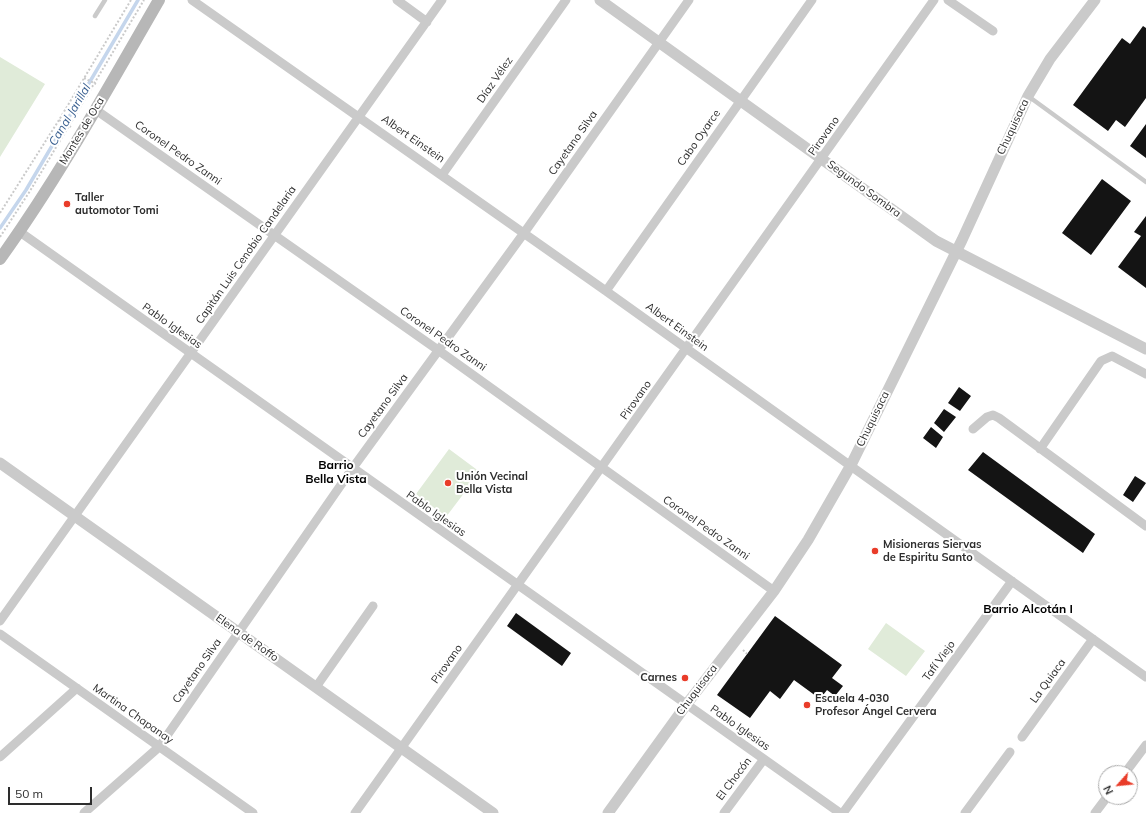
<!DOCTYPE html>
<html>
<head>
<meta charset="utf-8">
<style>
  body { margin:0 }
  #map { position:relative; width:1146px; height:813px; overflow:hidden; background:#fff; font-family:Mulish,sans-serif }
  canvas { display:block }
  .north { position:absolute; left:1098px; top:765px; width:40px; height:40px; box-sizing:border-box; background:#fff; border:1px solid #ababab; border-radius:50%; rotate:243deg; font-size:11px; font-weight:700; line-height:16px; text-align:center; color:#2d2d2d }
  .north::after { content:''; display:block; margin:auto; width:14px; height:18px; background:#e93c29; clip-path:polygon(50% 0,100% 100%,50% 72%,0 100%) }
  .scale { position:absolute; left:8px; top:787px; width:84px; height:18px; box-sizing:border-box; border:2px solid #2d2d2d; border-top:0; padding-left:5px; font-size:12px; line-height:14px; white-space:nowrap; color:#2d2d2d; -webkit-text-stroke:3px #fff; paint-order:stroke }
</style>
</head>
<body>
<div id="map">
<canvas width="1146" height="813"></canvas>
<div class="north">N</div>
<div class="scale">50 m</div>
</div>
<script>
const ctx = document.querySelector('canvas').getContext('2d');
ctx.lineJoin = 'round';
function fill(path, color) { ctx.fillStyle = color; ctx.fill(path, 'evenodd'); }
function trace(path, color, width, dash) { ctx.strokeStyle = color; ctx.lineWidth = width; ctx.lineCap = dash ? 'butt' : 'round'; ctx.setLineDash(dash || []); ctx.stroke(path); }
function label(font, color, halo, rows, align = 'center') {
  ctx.font = font + ' Mulish,sans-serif'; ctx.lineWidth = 4; ctx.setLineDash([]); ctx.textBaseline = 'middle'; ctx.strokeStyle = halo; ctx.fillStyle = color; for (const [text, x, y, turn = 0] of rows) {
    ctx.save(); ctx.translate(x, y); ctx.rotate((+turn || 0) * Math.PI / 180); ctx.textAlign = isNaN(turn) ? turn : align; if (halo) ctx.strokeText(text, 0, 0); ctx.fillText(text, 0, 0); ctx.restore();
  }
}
fill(new Path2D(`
  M0 57 45 84 0 157Z
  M449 449 480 472 446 517 416 494Z
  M886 623 925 651 906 676 868 649Z`), '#e0ebd9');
trace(new Path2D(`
  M0 228 26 190 138 0`), '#c5d6ec', 3.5);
fill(new Path2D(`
  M1143 26 1146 28V98L1125 127 1116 120 1108 131 1073 105 1122 38 1130 44Z
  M1146 124V158L1130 146Z
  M1102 179 1131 201 1091 255 1062 233Z
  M1146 216V288L1118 267 1141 236 1134 232Z
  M959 387 971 396 960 411 948 403Z
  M944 409 956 417 944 432 934 423Z
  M931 427 943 437 936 448 923 438Z
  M983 452 1095 534 1083 553 968 470Z
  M1135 476 1146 483 1133 502 1123 495Z
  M516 613 571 653 562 666 507 626Z
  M775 616 842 665 832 678 843 686 835 696 827 690 820 699 794 680 780 699 770 691 750 718 717 695Z`), '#141414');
trace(new Path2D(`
  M84 78 96 84
  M59 120 71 127
  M0 213 59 120 131 0
  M0 237 30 191 144 0
  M743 650 747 654`), '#cacaca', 2, [2, 2]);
trace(new Path2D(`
  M95 16 105 0
  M1028 96 1146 182`), '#cacaca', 4.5);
trace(new Path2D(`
  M192 0 606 291 1146 677
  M397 0 427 22
  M948 0 993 31
  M96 110 438 350 774 591
  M442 175 566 0
  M20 232 840 813
  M606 291 812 0
  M973 429 987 417 993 415 999 418 1146 526
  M1040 449 1101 361 1112 356 1146 374
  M0 621 442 0
  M0 634 253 813
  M316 687 373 606
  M1022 737 1093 639
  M0 757 77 688
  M1125 773 1146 745
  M84 813 159 747 352 469 524 233 689 0
  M355 813 934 0
  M724 813 764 759
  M843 813 1012 581
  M965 813 1010 752
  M1095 813 1107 797`), '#cacaca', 9);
trace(new Path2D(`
  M600 0 936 241 1146 349
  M0 463 493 813
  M608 813 686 705 774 591 808 540 851 465 962 240 1028 96 1050 59 1095 0`), '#cacaca', 11);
trace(new Path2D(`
  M0 259C59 177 108 88 159 0`), '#b7b7b7', 12);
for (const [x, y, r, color] of [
  [67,204,4,"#e93c29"],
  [448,483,4,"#e93c29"],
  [875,551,4,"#e93c29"],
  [685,678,4,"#e93c29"],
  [807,705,4,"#e93c29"]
]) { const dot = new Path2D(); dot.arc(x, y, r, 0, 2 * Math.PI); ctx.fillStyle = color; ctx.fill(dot); trace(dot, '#fff', 1.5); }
label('11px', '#2d2d2d', '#fff', [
  ["Díaz Vélez",495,80,-55],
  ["Chuquisaca",1013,127,-65],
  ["Montes de Oca",82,131,-59],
  ["Pirovano",824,136,-55],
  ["Cabo Oyarce",699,138,-55],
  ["Albert Einstein",413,139,35],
  ["Cayetano Silva",573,143,-55],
  ["Coronel Pedro Zanni",178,153,35],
  ["Segundo Sombra",864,189,36],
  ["Capitán Luis Cenobio Candelaria",246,255,-55],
  ["Pablo Iglesias",172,326,35],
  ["Albert Einstein",677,327,36],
  ["Coronel Pedro Zanni",443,339,35],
  ["Pirovano",636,400,-55],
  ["Cayetano Silva",383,406,-54],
  ["Chuquisaca",873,419,-64],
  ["Pablo Iglesias",436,514,35],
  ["Coronel Pedro Zanni",706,528,35],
  ["Elena de Roffo",247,638,35],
  ["Tafí Viejo",939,661,-54],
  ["Pirovano",447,664,-55],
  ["Cayetano Silva",197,671,-55],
  ["La Quiaca",1048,681,-54],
  ["Chuquisaca",697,690,-53],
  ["Martina Chapanay",133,714,35],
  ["Pablo Iglesias",740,728,35],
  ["El Chocón",734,779,-53]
]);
label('bold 11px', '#2d2d2d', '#fff', [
  ["Taller",75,198],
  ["automotor Tomi",75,211],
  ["Unión Vecinal",456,477],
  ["Bella Vista",456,490],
  ["Misioneras Siervas",883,545],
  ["de Espiritu Santo",883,558],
  ["Carnes",677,678,"right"],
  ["Escuela 4-030",815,699],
  ["Profesor Ángel Cervera",815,712]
], 'left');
label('italic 12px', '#395f90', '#fff', [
  ["Canal Jarillal",70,115,-59]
]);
label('bold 12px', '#000', '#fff', [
  ["Barrio",336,465],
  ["Bella Vista",336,479],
  ["Barrio Alcotán I",1028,609]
]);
</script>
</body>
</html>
